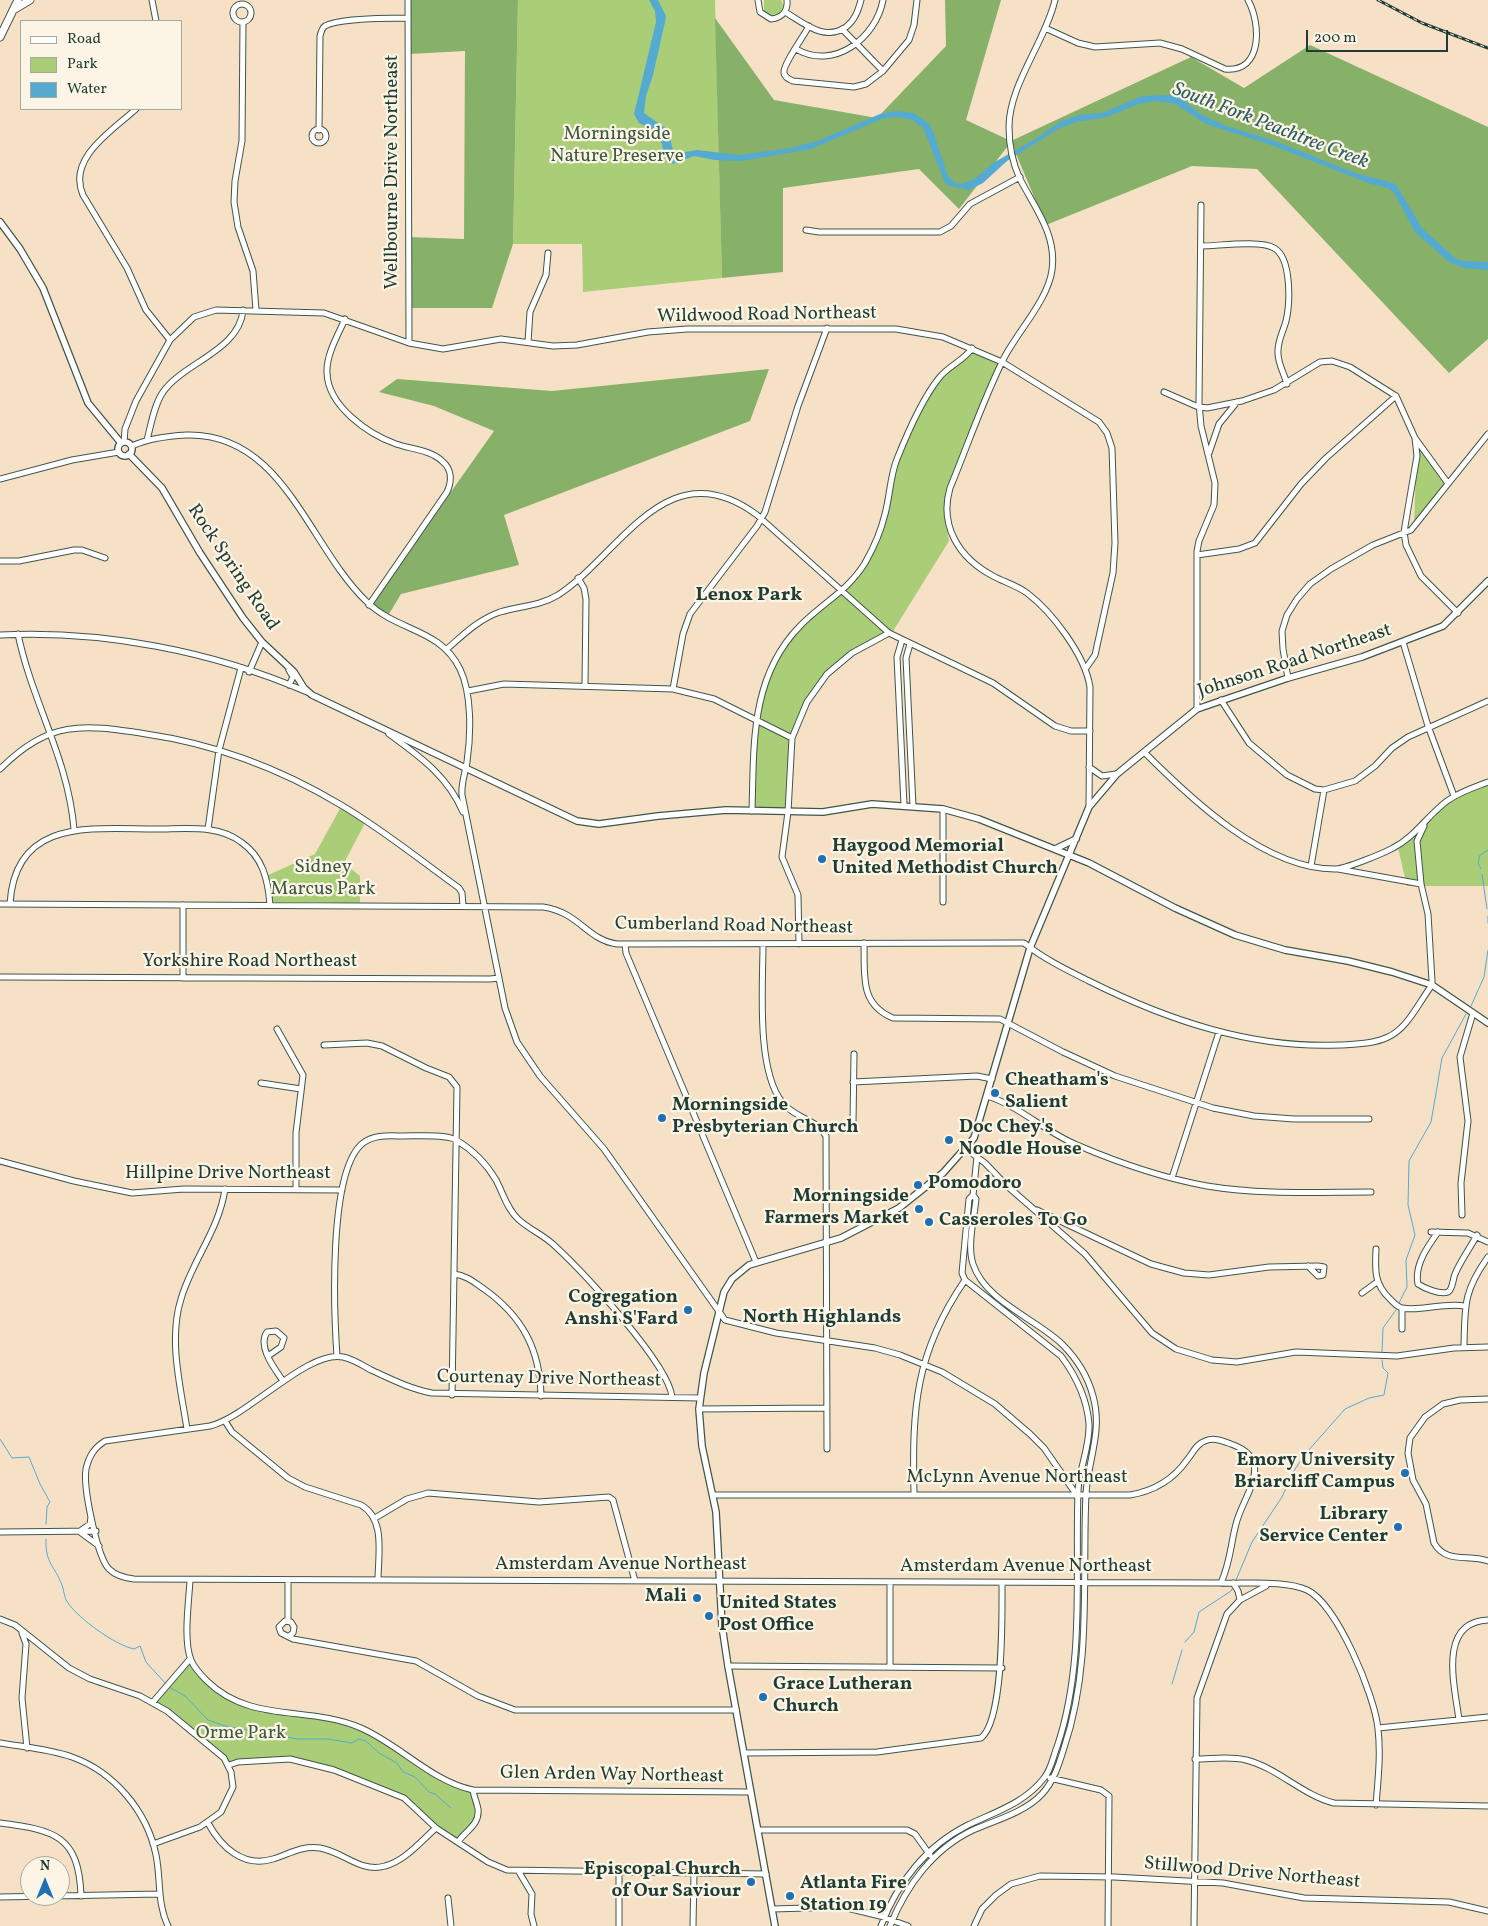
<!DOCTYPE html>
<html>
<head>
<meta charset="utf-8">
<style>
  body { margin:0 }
  #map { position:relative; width:1488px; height:1926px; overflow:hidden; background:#f6e1c7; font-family:Vollkorn,serif }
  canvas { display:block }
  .legend { position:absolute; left:20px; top:20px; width:162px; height:90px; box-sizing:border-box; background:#fcf5e5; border:1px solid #a4ab9e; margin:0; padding:6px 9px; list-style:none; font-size:15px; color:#1f3d34 }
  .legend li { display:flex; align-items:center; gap:10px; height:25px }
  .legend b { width:25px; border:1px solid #a4ab9e }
  .north { position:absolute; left:20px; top:1856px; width:50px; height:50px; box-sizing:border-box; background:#fcf5e5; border:1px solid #a4ab9e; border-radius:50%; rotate:0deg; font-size:14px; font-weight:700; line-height:20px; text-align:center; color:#1f3d34 }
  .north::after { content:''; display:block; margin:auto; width:18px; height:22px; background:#1f6fb2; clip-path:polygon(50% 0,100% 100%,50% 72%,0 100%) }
  .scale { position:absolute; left:1306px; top:30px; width:142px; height:22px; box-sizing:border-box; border:2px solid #1f3d34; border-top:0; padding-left:6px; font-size:15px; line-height:18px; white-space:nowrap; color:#1f3d34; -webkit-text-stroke:4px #fcf5e5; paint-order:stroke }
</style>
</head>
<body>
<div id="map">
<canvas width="1488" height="1926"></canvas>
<ul class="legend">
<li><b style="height:6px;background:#fff"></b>Road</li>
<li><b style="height:14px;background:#aace77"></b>Park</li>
<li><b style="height:14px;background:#55aad1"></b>Water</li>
</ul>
<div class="north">N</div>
<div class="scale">200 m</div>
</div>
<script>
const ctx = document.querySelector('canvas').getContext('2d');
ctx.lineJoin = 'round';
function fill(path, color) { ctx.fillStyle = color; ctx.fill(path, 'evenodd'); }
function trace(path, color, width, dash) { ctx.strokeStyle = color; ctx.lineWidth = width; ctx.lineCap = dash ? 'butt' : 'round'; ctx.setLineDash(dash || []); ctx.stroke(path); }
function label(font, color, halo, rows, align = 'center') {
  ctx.font = font + ' Vollkorn,serif'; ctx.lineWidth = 4.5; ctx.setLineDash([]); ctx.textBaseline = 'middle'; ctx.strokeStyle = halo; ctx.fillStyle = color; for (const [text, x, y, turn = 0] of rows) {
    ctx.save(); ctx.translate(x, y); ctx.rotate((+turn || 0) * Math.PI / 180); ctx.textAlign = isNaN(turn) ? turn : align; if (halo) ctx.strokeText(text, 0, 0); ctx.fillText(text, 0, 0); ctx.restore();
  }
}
fill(new Path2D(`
  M518 0H715L722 278 583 292 582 244H513Z
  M764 0H781L783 5 781 14 769 15 764 11Z
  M972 346 1002 364 949 490 945 517 949 541 890 636 858 648 830 669 807 698 790 740 788 811H753L759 694 772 664 802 625 841 593 865 563 881 527 897 453 945 369Z
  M1417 443 1447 485 1414 524Z
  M1488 783V886H1407L1398 848 1410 833 1435 817 1450 796Z
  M342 805 366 821 344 863 360 876V905H270L266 876 315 854Z
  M190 1661 205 1682 236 1705 277 1713 337 1721 382 1740 444 1782 471 1791 476 1805 474 1825 455 1843 432 1823 416 1804 362 1781 309 1763 272 1760 233 1765 153 1703Z`), '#aace77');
fill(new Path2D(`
  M408 0H518L513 244 492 308H409V237L464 239 465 51 409 54Z
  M945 0H1001L966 120 1011 141 1191 57 1244 88 1310 45 1488 127V339L1449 373 1257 169 1192 166 1046 225 1011 142 959 209 919 169 783 188V272L722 278 715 18 774 100 877 118 946 46Z
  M769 369 750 421 504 515 519 565 401 594 389 614 371 605 494 431 434 406 379 392 397 379 552 391Z`), '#87b168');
fill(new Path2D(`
  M649 0H658L666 16 665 22 653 75 646 96 644 113 668 130 674 154 697 150 739 155 791 148 820 140 880 114 896 111 914 113 928 123 933 131 948 176 955 183 961 184 975 179 993 163 1035 139 1061 121 1079 115 1102 113 1142 96 1168 95 1180 98 1202 115 1226 126 1275 141 1355 173 1393 183 1397 186 1422 228 1455 258 1462 261 1488 262V270L1464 268 1449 262 1415 232 1394 193 1388 188 1371 184 1271 145 1206 124 1175 104 1156 101 1139 104 1107 117 1076 122 1058 129 1007 161 983 183 969 190 946 185 923 128 912 120 899 117 884 118 811 149 741 161 714 160 694 156 673 164 665 158 659 132 639 123 634 114 656 22 655 11Z`), '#55aad1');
trace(new Path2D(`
  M1481 869 1478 863 1480 855 1488 850
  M1482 874 1487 909
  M1488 916V923
  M1471 1006 1484 977 1488 950
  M1399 1303 1407 1287 1406 1260 1415 1235 1408 1205 1409 1161 1431 1122 1442 1058 1466 1014
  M1382 1353 1383 1328 1396 1310
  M0 1439 12 1458 29 1457 40 1484 50 1502 47 1507 46 1524
  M46 1539C45 1564 55 1566 62 1585 64 1590 64 1598 68 1603 79 1619 115 1645 134 1649L140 1646 146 1662 166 1684
  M1236 1580 1252 1542 1282 1497 1293 1472 1307 1452 1345 1409 1369 1398 1384 1395 1388 1373 1383 1368 1382 1360
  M1185 1642 1194 1632 1199 1612 1231 1591 1233 1587
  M1172 1684 1182 1650
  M169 1687 185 1696 208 1720 225 1726 298 1739H328L352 1743 359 1739 366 1741 379 1753 397 1763 403 1772 415 1777 429 1792 435 1794 451 1808`), '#55aad1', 1);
const minor = new Path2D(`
  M152 0 156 21
  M408 0 409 343
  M758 0 760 12 771 19C782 18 788 11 787 0
  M1055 0C1045 42 1009 85 1009 127 1009 144 1013 164 1020 179 1035 208 1057 235 1052 270 1048 301 1015 334 1002 362 982 403 967 447 950 488 939 526 959 558 993 576 1004 582 1016 585 1027 593 1052 612 1085 655 1090 687L1089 807
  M233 13a9 9 0 1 1 18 0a9 9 0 1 1-18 0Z
  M785 12C804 23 824 42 846 27 855 20 858 11 861 0
  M243 22 242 141 235 181 234 202 238 227 253 271 256 310
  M809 26C805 34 782 66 784 73 785 78 789 79 793 81L854 87 866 84 883 71 909 40 914 25 917 0
  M1045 28 1078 43 1095 47 1160 43 1182 49 1225 69C1263 73 1261 23 1248 0
  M842 29 883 71
  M796 49C834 71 876 38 883 0
  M136 109C112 131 67 158 83 195L127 268 146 310 170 340
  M312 136a7 7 0 1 1 14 0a7 7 0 1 1-14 0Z
  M319 130 320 36C321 32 322 28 325 26 339 18 391 18 408 18
  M806 230 819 232H940L951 226 970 204 1020 177
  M1201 246C1218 246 1260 240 1274 248 1292 258 1290 304 1286 321 1283 332 1278 340 1278 351 1277 362 1284 373 1287 384
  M345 319C338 335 326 355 327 373 328 406 368 434 396 444 410 449 431 450 442 461 452 469 452 481 447 492L369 605
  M528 342 530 312 546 275 548 253
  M1164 392 1196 406 1207 408 1242 401 1274 390 1320 362 1332 361 1350 367 1396 396 1415 438 1417 456 1404 532 1406 545 1421 576 1458 613
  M1415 438 1447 482
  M147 440C151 425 154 405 163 392 183 363 240 350 243 310
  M124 442 125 429 136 401 170 340 194 317 216 310 324 313 409 343 443 349 501 339 553 346 577 345 648 332 687 329H896L943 337 1002 362 1099 422 1107 433 1112 448 1115 543 1113 573 1095 655 1086 668
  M132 446C149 438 168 436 187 435 284 433 308 546 367 602 398 632 440 628 460 669 472 694 471 734 467 762 465 774 461 783 462 795L505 1008 517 1042 540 1076 604 1149 725 1320 776 1333 875 1348 900 1355 942 1372 995 1404 1030 1434 1044 1448 1076 1494
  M1209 453 1219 424 1237 402
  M0 479 72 460 119 452
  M1197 555 1239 549 1255 543 1301 484 1326 458 1396 396
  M0 561H19L74 550H82L105 558
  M578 578 584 588 586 599 585 686
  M18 634C32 702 68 758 74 829
  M0 635C103 630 212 651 307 692
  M902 640 897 657 904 805
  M1403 642 1428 726 1454 796
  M910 644 906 658 913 806
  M447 649C463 635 479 619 500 612 520 606 540 606 558 595 621 554 667 448 757 515L889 633 993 683 1055 726 1071 731H1090
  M289 670 293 677 289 685
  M249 672 262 642
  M1288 678 1283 649 1282 631 1287 615 1297 599 1310 584 1331 569 1373 545 1411 530 1488 434
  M673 689 683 634 690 614 757 526 765 512 798 406 827 328
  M468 691 504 684 673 689 714 699 792 738
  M1221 700 1249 743 1287 775 1315 789 1324 790 1355 781 1375 766 1392 748 1408 737 1488 701
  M1197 709V551L1199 541 1214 505 1215 483 1201 426 1199 403 1201 205
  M389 734C419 756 448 776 463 812
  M1144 752C1191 799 1265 870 1336 869 1345 869 1384 853 1393 848 1415 837 1428 815 1447 801 1459 792 1475 787 1488 782
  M1089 767 1102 776 1116 774
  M0 769C50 720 81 724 146 734 215 744 281 769 341 805 382 829 420 860 459 888L462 893 463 906
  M943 809V902
  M752 811C754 745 750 677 800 626 822 603 847 592 865 563 873 549 881 531 885 514 890 496 890 476 897 459 907 434 922 399 939 378 948 366 965 360 972 348
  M208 829 219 750 241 668
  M1311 866 1324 790
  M1421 884 1417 841 1424 826
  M0 904 543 907C579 912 587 940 617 944L1017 943H1024C1044 959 1067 970 1089 981 1167 1020 1252 1049 1340 1045 1356 1044 1374 1044 1388 1037 1408 1028 1419 1002 1432 985V981L1428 914 1421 884 1338 869
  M10 904C15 817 93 829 156 829 184 829 217 824 241 842 263 857 268 880 270 905
  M183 905V978
  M864 943C865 975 859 1004 893 1018L1000 1019 1063 1052 1115 1076 1213 1108 1254 1116 1294 1119H1369
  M625 944 626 953 756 1262
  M763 944C763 985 756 1069 782 1102 794 1118 817 1119 826 1136L827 1449
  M799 944 798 895 782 857 788 812 792 738 807 702 827 674 852 653 889 633
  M0 977 490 979 499 978
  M277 1029 303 1075 296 1133V1189
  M324 1045 367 1043 382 1046 426 1068 449 1077 457 1087 452 1395
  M853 1082 977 1076 992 1079
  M261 1083 301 1089
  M987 1096C1020 1106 1045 1132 1077 1145 1119 1163 1163 1178 1207 1186 1261 1195 1317 1192 1371 1192
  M853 1123 854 1054
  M966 1149 985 1163 1006 1185 1085 1254 1152 1333 1176 1349 1212 1360 1237 1362 1296 1352 1397 1356 1454 1348 1488 1347
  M0 1161 74 1181 132 1193 184 1189 342 1190
  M1172 1178 1219 1032
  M1037 1210 1151 1264 1184 1273 1209 1275 1269 1267 1318 1266 1324 1267 1323 1275 1318 1276 1308 1266
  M1462 1215 1461 1183 1468 1121 1460 1057 1473 1013
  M1431 1232 1468 1233 1488 1242
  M1438 1232C1428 1246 1414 1265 1418 1284 1424 1288 1440 1295 1448 1292 1453 1289 1453 1278 1455 1274 1461 1260 1470 1248 1477 1235
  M1376 1249C1375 1270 1374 1284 1390 1299 1394 1303 1397 1307 1402 1308 1421 1312 1443 1302 1465 1306
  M454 1274C466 1275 475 1283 484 1289 522 1316 540 1349 541 1396
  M1362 1293 1377 1282
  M1402 1308V1329
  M1464 1347C1465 1306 1463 1292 1488 1257
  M268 1356 281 1347 284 1338 276 1331 267 1332C257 1347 275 1369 283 1381
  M337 1356C334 1313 328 1170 363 1143 375 1134 390 1136 404 1136 416 1136 446 1134 456 1140 473 1150 486 1163 496 1180 503 1193 507 1209 518 1219 530 1230 544 1235 555 1246 582 1271 669 1364 672 1397
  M700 1398 432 1393C410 1389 391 1379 371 1370 362 1365 353 1359 343 1357 307 1350 249 1416 210 1426L105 1441C94 1448 89 1456 86 1469 83 1487 97 1557 109 1569 116 1576 125 1578 134 1579L1221 1583C1245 1584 1286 1580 1307 1590 1337 1604 1375 1696 1378 1729 1381 1754 1378 1780 1376 1805
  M1488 1399 1460 1400 1443 1404 1425 1417 1410 1438 1408 1453 1413 1480 1426 1504 1434 1543C1446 1564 1468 1554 1488 1561
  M699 1409 827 1408
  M225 1421 232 1432 288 1478 305 1487 361 1505C386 1519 378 1556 378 1580
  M187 1429C181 1389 168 1340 181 1299 192 1261 219 1230 225 1189
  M914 1494C912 1408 915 1353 965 1280
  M714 1495H1130C1154 1491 1173 1480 1187 1460 1193 1453 1196 1444 1205 1441 1214 1437 1223 1441 1231 1444 1277 1460 1243 1495 1236 1524 1230 1547 1231 1560 1221 1583
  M375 1518 407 1499 428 1493 539 1502 609 1497 613 1500 635 1581
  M80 1531 90 1524 91 1517
  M0 1532 96 1531
  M80 1532 99 1546
  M190 1580C189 1601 183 1640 191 1660 194 1668 201 1675 207 1681 251 1724 308 1705 361 1728 400 1745 431 1781 473 1790L751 1792
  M288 1580V1621
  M890 1582V1666
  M1233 1583 1238 1591 1240 1600
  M0 1619 15 1625 69 1668 90 1679 140 1696 167 1711 224 1758 231 1772 233 1787 221 1812 200 1827 153 1844
  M22 1633 26 1644 22 1698 27 1748
  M289 1636 293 1633 294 1627 291 1622 285 1621 279 1627 281 1633 293 1639 416 1661 478 1696 515 1710H736
  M728 1666 1002 1668
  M153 1702 190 1659
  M1459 1720C1455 1687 1437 1622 1488 1620
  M1378 1728 1488 1717
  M0 1743C24 1747 49 1749 72 1757 114 1772 147 1811 156 1855 161 1879 157 1903 168 1926
  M744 1753 877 1752 981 1738C1004 1720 1002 1613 1002 1583
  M1195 1759C1212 1759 1230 1756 1246 1760 1278 1768 1302 1795 1334 1803L1488 1806
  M229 1765 238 1762 290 1759 334 1770 404 1798 436 1828 488 1862 507 1870 766 1874
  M1050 1778 1101 1790 1109 1796 1108 1926
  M0 1823C54 1830 79 1835 81 1896
  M208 1823C221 1847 243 1868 273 1859 289 1854 303 1845 320 1848 344 1852 360 1873 385 1866 405 1861 421 1841 436 1828
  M758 1830H907L915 1834 930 1855
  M458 1842C465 1831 480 1825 478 1809 477 1803 474 1797 473 1790
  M519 1872 532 1894 531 1914 534 1926
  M619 1873V1926
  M0 1897 159 1894
  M448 1898 451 1926
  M772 1909 843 1907 880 1916 908 1926
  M693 1926 694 1873
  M881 1926C897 1883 926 1846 968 1825 995 1812 1025 1803 1044 1778 1051 1770 1053 1757 1057 1747 1085 1664 1075 1577 1078 1491 1079 1469 1090 1447 1089 1424 1087 1398 1076 1376 1061 1356L965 1280 962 1273 969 1199 973 1195 977 1157
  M890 1926C906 1886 933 1849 973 1830 996 1820 1024 1813 1042 1794 1054 1781 1059 1764 1064 1748 1092 1665 1082 1580 1086 1494 1088 1459 1103 1432 1093 1396 1088 1377 1076 1358 1062 1344 1036 1319 985 1301 973 1264 967 1245 974 1219 976 1199L973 1195
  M974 1926 982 1909 996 1895 1011 1884 1040 1876 1114 1877 1223 1883 1304 1898 1449 1902 1488 1911
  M1194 1926 1197 1698 1227 1614 1240 1600 1266 1586`);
const tertiary = new Path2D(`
  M0 222 20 249 43 288 88 403 121 443
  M118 449a7 7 0 1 1 14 0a7 7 0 1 1-14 0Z
  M129 454 162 488 200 553 243 618 262 642 294 672 304 688 312 695 577 821 599 824 658 816 726 810 823 812 872 804 943 809 979 819 1089 863 1175 908 1235 935 1285 950 1348 961 1392 972 1432 985 1488 1023
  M1055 849 1076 839
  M775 1926 728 1666 722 1626 716 1512 702 1446 699 1409 704 1373 724 1292 732 1279 749 1265 841 1238 899 1208 943 1173 974 1138 1030 948 1089 807 1117 774 1197 709 1288 678 1362 657 1443 626 1488 581`);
const secondary = new Path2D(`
  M15 9 30 0
  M0 37 18 0`);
trace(minor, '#3f564a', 7);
trace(tertiary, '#3f564a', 8);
trace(secondary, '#3f564a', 9);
trace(minor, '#fff', 5);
trace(tertiary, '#fff', 5.5);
trace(secondary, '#fff', 7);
const rail = new Path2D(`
  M1378 0 1422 23 1488 48`);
trace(rail, '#1f3d34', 3);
trace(rail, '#fcf5e5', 1, [4]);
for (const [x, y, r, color] of [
  [822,859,5,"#1f6fb2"],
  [995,1093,5,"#1f6fb2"],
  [662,1118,5,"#1f6fb2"],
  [949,1140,5,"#1f6fb2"],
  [918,1185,5,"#1f6fb2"],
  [919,1209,5,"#1f6fb2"],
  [929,1222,5,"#1f6fb2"],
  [688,1310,5,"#1f6fb2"],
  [1405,1473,5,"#1f6fb2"],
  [1398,1527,5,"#1f6fb2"],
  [697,1598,5,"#1f6fb2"],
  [709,1616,5,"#1f6fb2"],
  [763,1697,5,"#1f6fb2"],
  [751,1882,5,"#1f6fb2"],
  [790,1896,5,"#1f6fb2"]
]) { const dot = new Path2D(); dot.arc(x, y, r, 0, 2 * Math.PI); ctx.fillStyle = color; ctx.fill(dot); trace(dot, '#fcf5e5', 2); }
label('19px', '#3b5a41', '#fcf5e5', [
  ["Morningside",617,136],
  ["Nature Preserve",617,158],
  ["Sidney",323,869],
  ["Marcus Park",323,891],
  ["Orme Park",241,1735]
]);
label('19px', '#1f3d34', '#fcf5e5', [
  ["Wellbourne Drive Northeast",394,172,-90],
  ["Wildwood Road Northeast",767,316,-1],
  ["Rock Spring Road",232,568,56],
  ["Johnson Road Northeast",1295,662,-18],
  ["Cumberland Road Northeast",734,927,1],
  ["Yorkshire Road Northeast",250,963],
  ["Hillpine Drive Northeast",228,1175],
  ["Courtenay Drive Northeast",549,1380,1],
  ["McLynn Avenue Northeast",1017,1479],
  ["Amsterdam Avenue Northeast",621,1566],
  ["Amsterdam Avenue Northeast",1026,1568],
  ["Glen Arden Way Northeast",612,1776,1],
  ["Stillwood Drive Northeast",1252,1874,5]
]);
label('bold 19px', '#1f3d34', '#fcf5e5', [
  ["Haygood Memorial",832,848],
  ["United Methodist Church",832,870],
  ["Cheatham's",1005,1082],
  ["Salient",1005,1104],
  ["Morningside",672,1107],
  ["Presbyterian Church",672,1129],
  ["Doc Chey's",959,1129],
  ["Noodle House",959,1151],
  ["Pomodoro",928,1185],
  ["Morningside",909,1198,"right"],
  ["Farmers Market",909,1220,"right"],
  ["Casseroles To Go",939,1222],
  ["Cogregation",678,1299,"right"],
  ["Anshi S'Fard",678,1321,"right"],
  ["Emory University",1395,1462,"right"],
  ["Briarcliff Campus",1395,1484,"right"],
  ["Library",1388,1516,"right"],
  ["Service Center",1388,1538,"right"],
  ["Mali",687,1598,"right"],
  ["United States",719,1605],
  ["Post Office",719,1627],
  ["Grace Lutheran",773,1686],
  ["Church",773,1708],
  ["Episcopal Church",741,1871,"right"],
  ["of Our Saviour",741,1893,"right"],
  ["Atlanta Fire",800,1885],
  ["Station 19",800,1907]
], 'left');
label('italic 20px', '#2f5e63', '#fcf5e5', [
  ["South Fork Peachtree Creek",1270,127,21]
]);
label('bold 20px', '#1f3d34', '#fcf5e5', [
  ["Lenox Park",749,596],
  ["North Highlands",822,1318]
]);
</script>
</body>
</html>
